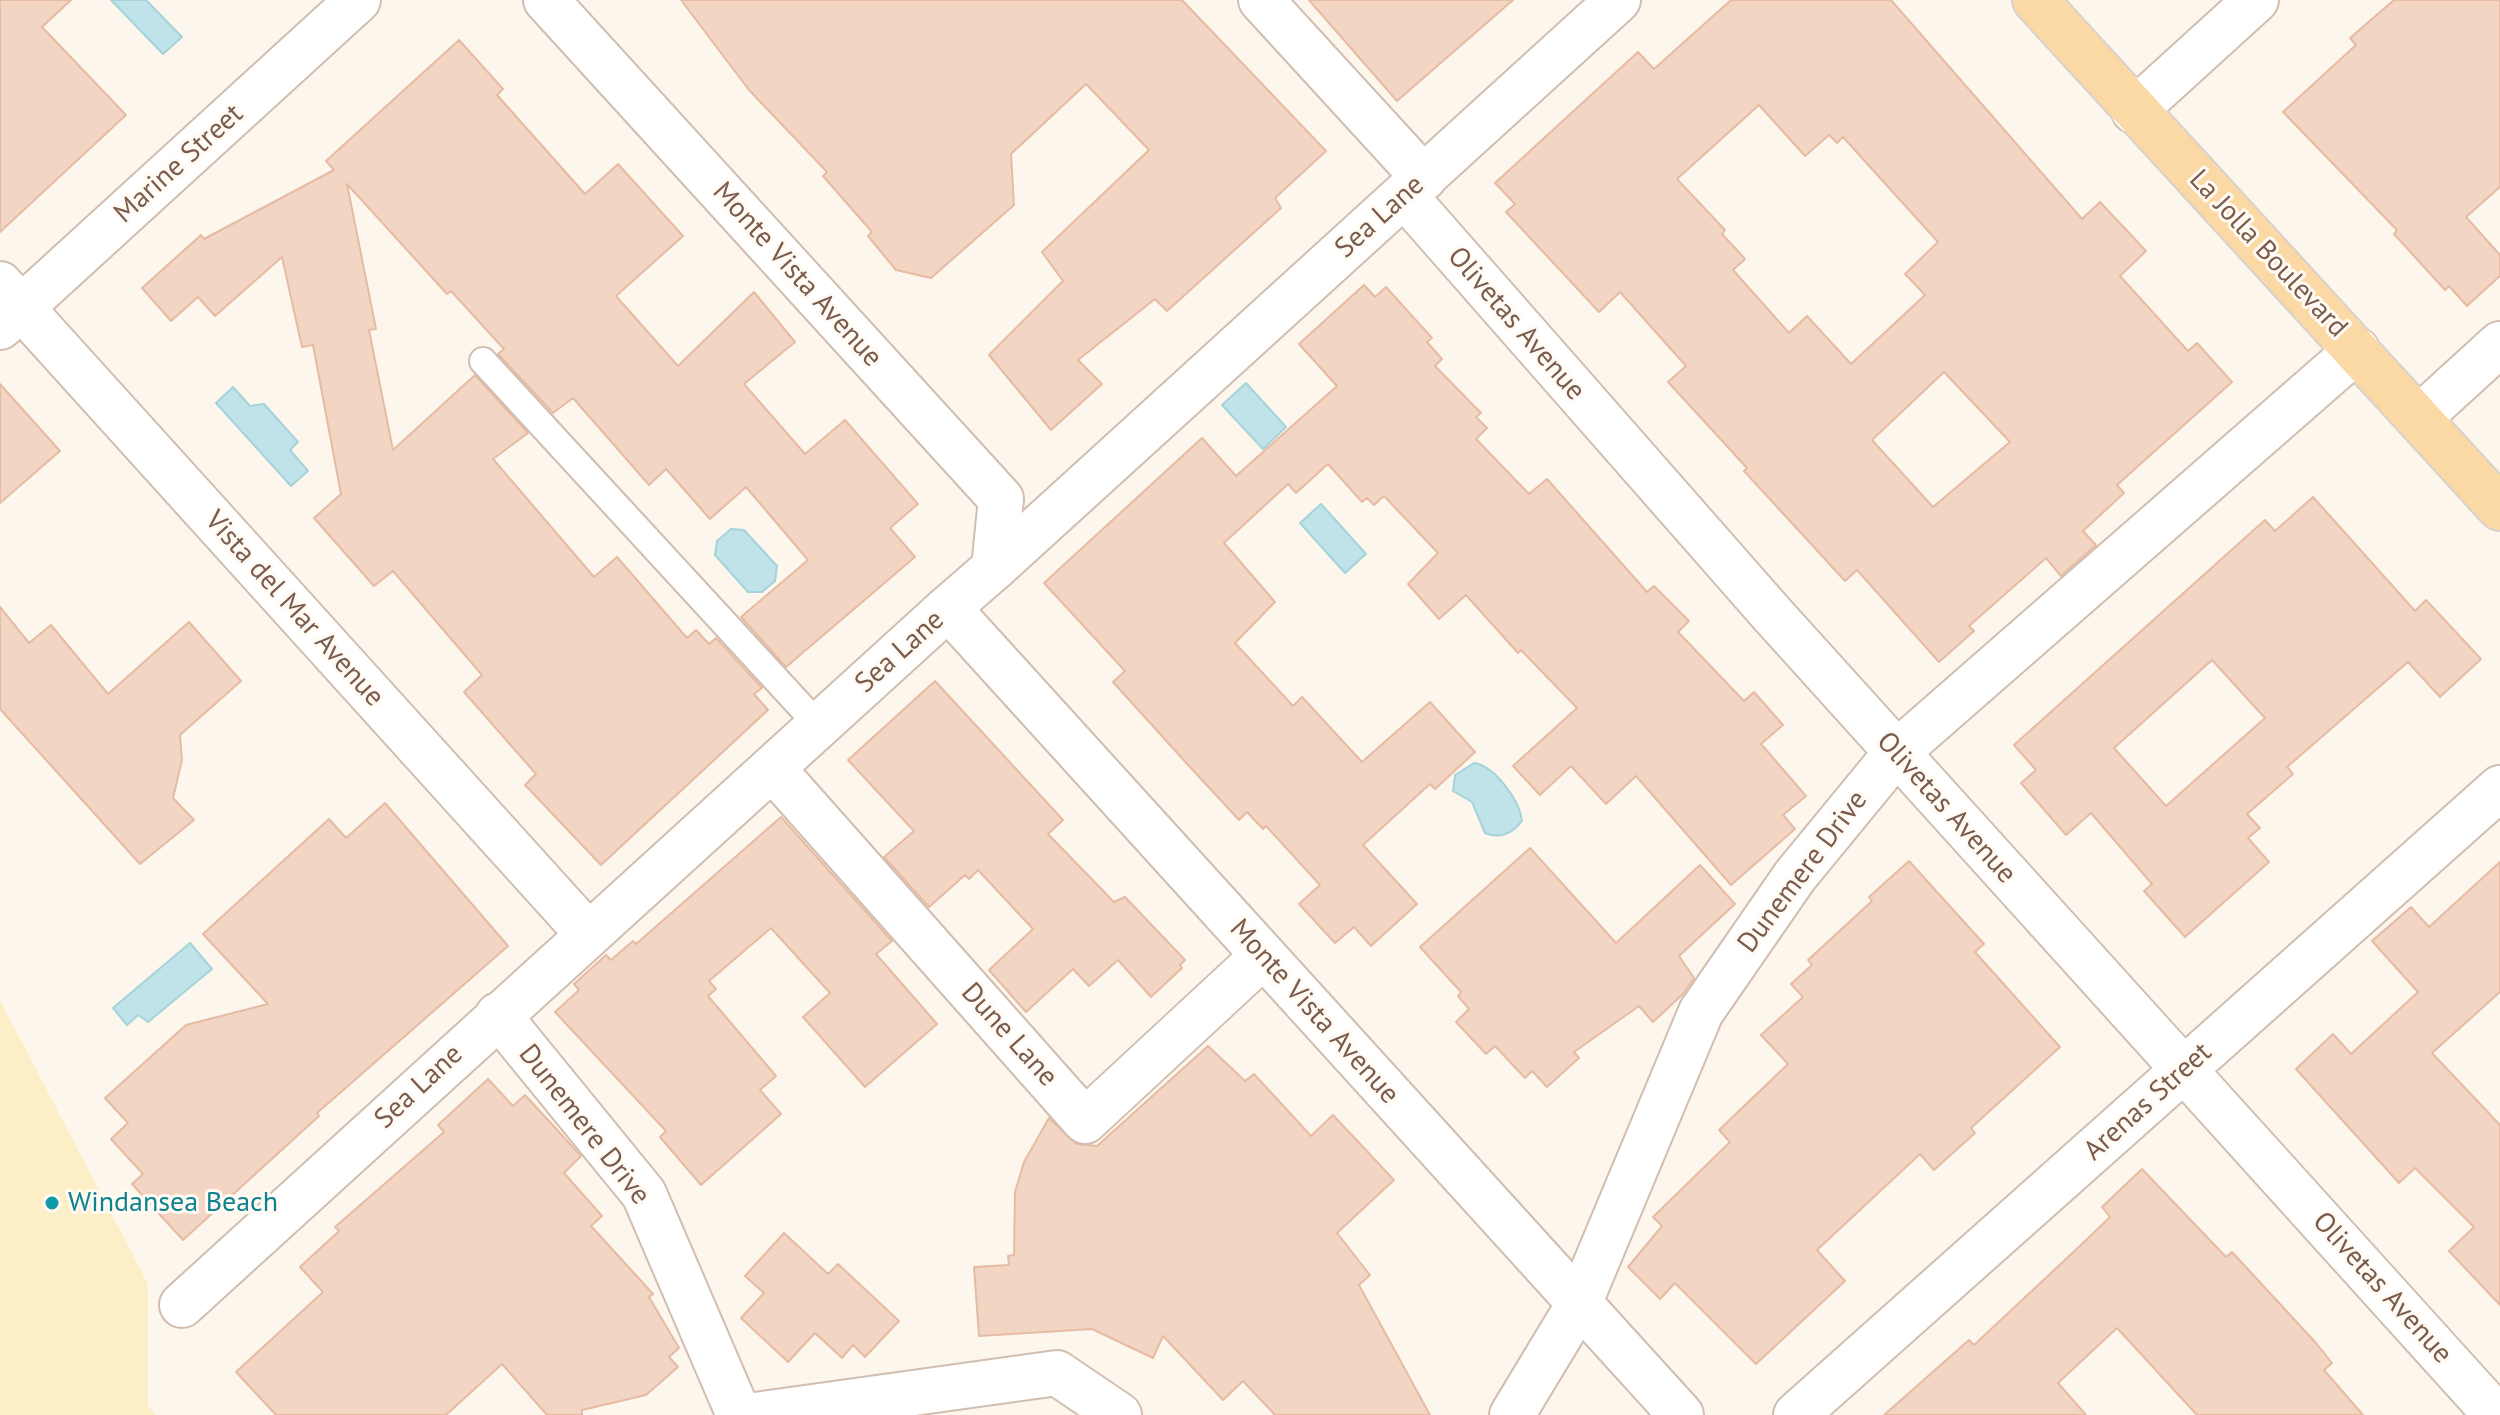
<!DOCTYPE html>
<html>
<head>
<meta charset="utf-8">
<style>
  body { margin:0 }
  canvas { display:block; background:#fdf6ec }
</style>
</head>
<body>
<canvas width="2500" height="1415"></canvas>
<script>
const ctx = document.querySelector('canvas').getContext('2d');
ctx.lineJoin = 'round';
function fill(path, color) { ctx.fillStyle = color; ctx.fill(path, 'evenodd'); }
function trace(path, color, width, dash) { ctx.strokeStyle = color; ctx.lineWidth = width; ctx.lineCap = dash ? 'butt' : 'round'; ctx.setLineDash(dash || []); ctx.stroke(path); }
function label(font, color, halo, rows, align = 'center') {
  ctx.font = font + ' "PT Sans",sans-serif'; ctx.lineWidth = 6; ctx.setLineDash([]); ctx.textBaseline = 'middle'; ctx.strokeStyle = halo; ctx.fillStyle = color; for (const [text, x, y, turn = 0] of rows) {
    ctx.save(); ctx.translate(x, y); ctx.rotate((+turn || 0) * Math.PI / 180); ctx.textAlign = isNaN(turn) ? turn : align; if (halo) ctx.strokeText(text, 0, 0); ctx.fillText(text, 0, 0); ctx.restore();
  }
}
fill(new Path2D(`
  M0 1000 148 1284V1405L155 1415H0Z`), '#fcefc7');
const water = new Path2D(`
  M111 0H146L182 37 163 54Z
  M1246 383 1286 427 1263 449 1222 405Z
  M233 387 250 406 264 404 298 442 290 450 308 471 291 486 216 403Z
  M1321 504 1366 554 1345 573 1300 523Z
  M731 529 744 530 777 566 775 581 762 592H748L715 555 717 541Z
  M1474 763C1495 766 1520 801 1522 821 1512 834 1500 839 1485 833L1472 802 1453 791 1455 775Z
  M190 943 212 969 148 1022 138 1015 127 1025 113 1008Z`);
fill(water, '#bfe3e8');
trace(water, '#a5d3da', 2);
const building = new Path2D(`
  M0 0H71L42 27 126 115 0 232Z
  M681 0H1182L1326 151 1275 198 1281 208 1167 311 1155 299 1078 360 1102 384 1051 430 989 355 1063 281 1042 252 1149 150 1086 84 1011 154 1014 205 931 278 896 270 868 236 872 232 823 176 827 172 749 90Z
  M1309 0H1513L1397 101Z
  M1731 0H1891L2082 219 2100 202 2146 251 2120 276 2188 351 2197 343 2232 382 2117 485 2124 493 2083 531 2096 545 2061 576 2046 558 1969 626 1974 631 1939 662 1857 570 1845 581 1744 471 1747 468 1668 382 1686 366 1620 292 1599 312 1506 212 1515 204 1495 183 1638 52 1654 69ZM1759 105 1805 156 1829 135 1837 143 1843 137 1938 242 1905 274 1925 295 1851 364 1807 316 1789 333 1733 270 1745 259 1722 234 1725 230 1677 179ZM1944 372 2010 442 1933 507 1872 440Z
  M2394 0H2500V187L2466 217 2500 255V276L2467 306 2449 286 2445 290 2394 234 2397 230 2283 112 2356 45 2350 38Z
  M459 40 503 89 497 95 585 194 618 164 683 236 616 296 678 366 754 292 795 342 744 384 805 454 845 420 918 504 890 528 915 557 786 667 741 617 808 560 746 487 710 519 666 469 649 485 573 398 553 413 498 354 504 349 451 291 447 294 347 184 376 329 369 330 393 450 475 375 528 433 493 459 594 577 617 557 687 638 696 630 709 644 716 638 762 688 754 694 768 710 601 865 525 785 536 774 464 692 482 675 393 571 374 586 314 518 341 494 313 345 302 347 282 257 215 316 198 297 171 321 142 288 201 235 204 239 334 170 326 161Z
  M1364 285 1375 297 1386 287 1432 338 1427 342 1442 359 1435 366 1481 413 1476 417 1487 428 1476 439 1529 494 1547 479 1647 592 1654 586 1689 621 1678 632 1744 701 1754 692 1783 725 1761 744 1806 796 1783 815 1795 829 1731 885 1636 776 1606 804 1571 766 1540 795 1513 766 1577 708 1521 650 1518 653 1466 595 1439 619 1408 584 1438 553 1384 496 1374 505 1367 498 1362 502 1328 464 1296 493 1288 484 1224 543 1275 602 1235 643 1293 706 1302 697 1362 762 1430 702 1475 752 1435 789 1430 784 1363 845 1417 904 1371 946 1354 927 1335 943 1299 904 1320 885 1266 826 1263 829 1247 812 1239 820 1189 766 1113 682 1125 671 1044 583 1202 438 1236 476 1337 386 1299 344Z
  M0 384 60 451 0 503Z
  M2313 497 2415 611 2426 600 2481 659 2440 697 2408 662 2287 767 2293 774 2247 814 2260 828 2248 838 2269 862 2185 937 2144 891 2152 884 2091 813 2066 835 2021 783 2036 770 2014 745 2265 520 2275 531ZM2212 660 2265 718 2166 806 2114 748Z
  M0 607 29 643 51 625 108 694 189 622 241 681 180 735 182 760 173 798 194 820 140 864 0 709Z
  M935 681 1063 820 1048 834 1114 902 1125 897 1185 960 1180 965 1182 968 1151 997 1118 960 1089 986 1073 969 1026 1012 989 970 1033 929 978 870 969 879 965 875 929 907 884 857 914 831 848 760Z
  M385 803 508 946 317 1113 319 1116 183 1240 132 1184 143 1174 111 1139 128 1123 105 1098 186 1025 268 1004 203 934 329 819 346 838Z
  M781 817 892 941 876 954 937 1024 865 1087 803 1017 830 993 771 928 709 981 716 989 708 996 776 1076 760 1090 781 1114 701 1185 660 1137 666 1131 555 1012 579 990 574 984 606 955 611 960 633 941 636 944Z
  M1530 848 1616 943 1700 865 1735 904 1679 956 1694 978 1683 994 1653 1022 1639 1006 1574 1052 1579 1058 1547 1087 1532 1071 1525 1078 1495 1046 1486 1054 1456 1022 1469 1009 1458 996 1461 992 1420 947Z
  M1909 861 1984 944 1975 952 2060 1047 1971 1128 1975 1133 1934 1170 1920 1154 1817 1250 1845 1281 1756 1364 1675 1283 1660 1299 1628 1267 1662 1226 1653 1217 1730 1142 1719 1130 1788 1064 1761 1035 1803 997 1791 984 1812 965 1808 960 1872 901 1869 897Z
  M2500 862V992L2432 1053 2500 1125V1305L2449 1251 2474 1227 2415 1168 2399 1183 2296 1069 2333 1034 2351 1054 2418 992 2372 941 2411 907 2429 927Z
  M1208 1046 1245 1081 1254 1074 1311 1136 1333 1115 1394 1180 1337 1233 1370 1275 1359 1285 1430 1415H1275L1243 1381 1223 1400 1163 1336 1153 1358 1092 1329 979 1336 974 1267 1009 1265 1008 1256 1014 1255 1015 1192 1024 1162 1049 1118 1077 1144 1097 1146Z
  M488 1079 513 1106 525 1095 581 1156 564 1173 602 1216 591 1226 653 1294 649 1297 679 1348 669 1357 678 1367 646 1395 582 1410V1415H547L502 1364 446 1415H276L236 1372 323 1292 300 1267 339 1231 335 1227 444 1132 438 1125Z
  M2142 1169 2226 1257 2232 1252 2316 1343 2332 1363 2324 1370 2363 1415H2197L2117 1328 2058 1383 2086 1415H1884L1969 1340 1974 1345 2082 1244 2110 1217 2102 1207Z
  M784 1233 828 1274 838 1264 899 1321 865 1357 853 1345 842 1358 815 1333 788 1362 741 1318 764 1293 745 1276Z`);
fill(building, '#f3d5c3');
trace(building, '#e6bba3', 2);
const service = new Path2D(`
  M483 361 819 726`);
const minor = new Path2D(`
  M1261 0 1424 178
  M2134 111 2256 0
  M1404 195 1771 613 2496 1415
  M0 284 588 934
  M0 327 358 0
  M2420 417 2500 344
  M994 568 1618 0
  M772 768 1085 1121 1263 956
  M498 1015 644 1194 739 1415
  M182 1305 948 608
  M755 1415 1057 1373 1119 1415
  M1512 1415 1579 1304 1701 1012 1795 876 1896 753 2357 350
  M1796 1415 2500 788`);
const tertiary = new Path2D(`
  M546 0 1001 499 994 568 948 608 1681 1415`);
const primary = new Path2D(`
  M2035 0 2500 508`);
trace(service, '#d1beb0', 30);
trace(minor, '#d1beb0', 48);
trace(tertiary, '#d1beb0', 48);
trace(primary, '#dad1cd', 48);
trace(service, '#fff', 26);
trace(minor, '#fff', 44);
trace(tertiary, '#fff', 44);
trace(primary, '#fbd9a5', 44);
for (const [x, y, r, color] of [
  [52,1203,8,"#0f9aa8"]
]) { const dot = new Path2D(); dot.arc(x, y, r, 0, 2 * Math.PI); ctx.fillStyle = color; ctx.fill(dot); trace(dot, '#fffaf3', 3); }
label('28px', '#7a5c4d', '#fffaf3', [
  ["Marine Street",179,164,-42],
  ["Sea Lane",1380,217,-42],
  ["La Jolla Boulevard",2268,254,47],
  ["Monte Vista Avenue",797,275,48],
  ["Olivetas Avenue",1516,324,49],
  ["Vista del Mar Avenue",294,609,48],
  ["Sea Lane",900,652,-42],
  ["Olivetas Avenue",1946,808,48],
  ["Dunemere Drive",1803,872,-53],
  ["Monte Vista Avenue",1314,1012,48],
  ["Dune Lane",1009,1035,48],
  ["Sea Lane",419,1087,-43],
  ["Arenas Street",2148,1102,-42],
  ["Dunemere Drive",584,1125,52],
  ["Olivetas Avenue",2382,1288,48]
]);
label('28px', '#0d838f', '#fffaf3', [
  ["Windansea Beach",68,1203]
], 'left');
</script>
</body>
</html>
